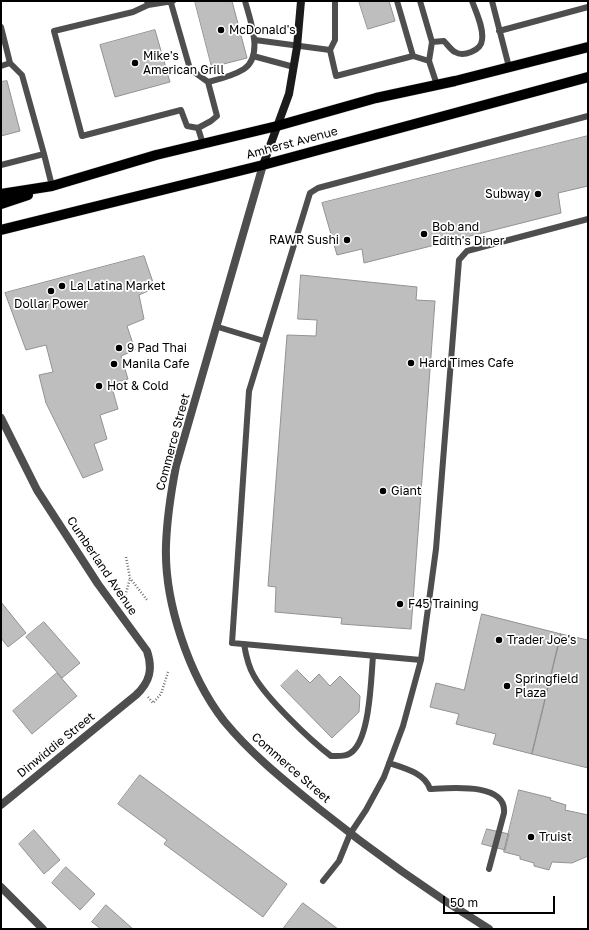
<!DOCTYPE html>
<html>
<head>
<meta charset="utf-8">
<style>
  body { margin:0 }
  #map { position:relative; width:589px; height:930px; overflow:hidden; background:#fff; font-family:"Golos Text",sans-serif }
  canvas { display:block }
  .frame { position:absolute; inset:0; border:2px solid #000; pointer-events:none }
  .scale { position:absolute; left:443px; top:896px; width:112px; height:18px; box-sizing:border-box; border:2px solid #000; border-top:0; padding-left:5px; font-size:12px; line-height:14px; white-space:nowrap; color:#000; -webkit-text-stroke:3px #fff; paint-order:stroke }
</style>
</head>
<body>
<div id="map">
<canvas width="589" height="930"></canvas>
<div class="frame"></div>
<div class="scale">50 m</div>
</div>
<script>
const ctx = document.querySelector('canvas').getContext('2d');
ctx.lineJoin = 'round';
function fill(path, color) { ctx.fillStyle = color; ctx.fill(path, 'evenodd'); }
function trace(path, color, width, dash) { ctx.strokeStyle = color; ctx.lineWidth = width; ctx.lineCap = dash ? 'butt' : 'round'; ctx.setLineDash(dash || []); ctx.stroke(path); }
function label(font, color, halo, rows, align = 'center') {
  ctx.font = font + ' "Golos Text",sans-serif'; ctx.lineWidth = 3.5; ctx.setLineDash([]); ctx.textBaseline = 'middle'; ctx.strokeStyle = halo; ctx.fillStyle = color; for (const [text, x, y, turn = 0] of rows) {
    ctx.save(); ctx.translate(x, y); ctx.rotate((+turn || 0) * Math.PI / 180); ctx.textAlign = isNaN(turn) ? turn : align; if (halo) ctx.strokeText(text, 0, 0); ctx.fillText(text, 0, 0); ctx.restore();
  }
}
const building = new Path2D(`
  M195 1H232L247 58 212 67Z
  M359 1H389L395 21 368 29Z
  M155 30 170 82 115 97 100 45Z
  M7 81 20 131 1 136V82Z
  M588 136V186L558 193 561 213 364 263 362 249 337 255 322 203Z
  M144 256 155 288 139 295 144 319 127 326 135 350 121 356 128 379 111 384 118 409 100 415 107 439 94 444 103 470 83 478 46 403 39 375 53 372 46 345 26 350 5 293Z
  M301 275 417 287 416 300 435 301 411 629 341 624 342 618 275 612 276 587 268 586 287 335 316 336 317 320 298 319Z
  M1 602 26 633 8 647 1 638Z
  M482 614 561 634 532 754 493 744 496 734 456 724 459 714 430 707 436 683 464 690Z
  M44 622 80 663 62 678 26 637Z
  M561 634 588 640V768L532 754Z
  M297 670 310 683 319 674 330 686 340 676 360 696 359 712 332 738 281 686Z
  M57 673 77 696 32 734 13 711Z
  M140 775 287 884 263 917 164 844 167 840 118 804Z
  M519 790 551 798 550 800 566 805 565 810 588 815V856L572 863 552 862 549 870 534 866V863L520 859V856L504 852Z
  M487 829 509 834 505 850 482 844Z
  M34 830 60 860 44 874 19 844Z
  M66 867 95 894 80 910 52 883Z
  M303 903 338 929H283Z
  M106 905 133 929H101L92 922Z`);
fill(building, '#bebebe');
trace(building, '#929292', 1);
const primary = new Path2D(`
  M1 194 52 186 156 155 277 126 376 98 455 81 588 47
  M1 204 28 195
  M1 230 263 165 588 77`);
trace(primary, '#dbdbdb', 11);
trace(new Path2D(`
  M126 557 130 578 147 600
  M124 601 130 578
  M148 697 153 703 161 694 168 672`), '#707070', 2.5, [1, 2]);
trace(new Path2D(`
  M147 1 148 5 173 1
  M397 1 413 56
  M420 1 432 42 429 61 437 85
  M492 1 509 67
  M171 3 190 69 208 82 217 116 211 121 198 128
  M148 5 133 12 54 31 82 136 181 110 187 126 198 128 203 144
  M1 27 10 63 1 66
  M499 31 588 7
  M255 40 330 50 336 76 413 56 429 61
  M432 42 444 41C447 44 451 50 455 52 463 57 481 51 482 40 484 28 476 12 472 1
  M330 50 335 40V1
  M253 56 294 67
  M10 63 22 75 44 154
  M208 82C220 79 233 76 244 69 264 56 250 19 245 1
  M1 165 44 154 52 186
  M218 327 264 341
  M244 644C246 656 248 666 254 676 267 699 310 740 331 756 340 756 348 757 354 750 370 733 371 679 373 656
  M421 660 232 643 249 391 310 193 318 188 588 116
  M389 763C404 768 425 773 430 789 450 788 507 782 504 813L489 869
  M323 881 339 861 350 834 366 810 384 777 403 726 421 660 436 549 459 260 467 251 588 219`), '#4e4e4e', 6);
trace(new Path2D(`
  M1 418 37 490 98 584 147 651C153 669 150 682 136 695L1 805
  M1 887 43 929`), '#4e4e4e', 8);
trace(new Path2D(`
  M263 165 176 466C171 492 167 518 166 545 164 602 189 676 224 721 251 754 285 781 318 808 373 852 429 892 489 929`), '#4e4e4e', 8);
trace(new Path2D(`
  M263 165 289 94 297 47 301 1`), '#1b1b1b', 8);
trace(primary, '#000', 10);
for (const [x, y, r, color] of [
  [221,30,4,"#000"],
  [135,63,4,"#000"],
  [538,194,4,"#000"],
  [424,234,4,"#000"],
  [347,240,4,"#000"],
  [62,286,4,"#000"],
  [51,291,4,"#000"],
  [119,348,4,"#000"],
  [411,363,4,"#000"],
  [114,364,4,"#000"],
  [99,386,4,"#000"],
  [383,491,4,"#000"],
  [400,604,4,"#000"],
  [499,640,4,"#000"],
  [507,686,4,"#000"],
  [531,837,4,"#000"]
]) { const dot = new Path2D(); dot.arc(x, y, r, 0, 2 * Math.PI); ctx.fillStyle = color; ctx.fill(dot); trace(dot, '#fff', 1.5); }
label('12px', '#000', '#fff', [
  ["McDonald's",229,30],
  ["Mike's",143,56],
  ["American Grill",143,70],
  ["Subway",530,194,"right"],
  ["Bob and",432,227],
  ["Edith's Diner",432,241],
  ["RAWR Sushi",339,240,"right"],
  ["La Latina Market",70,286],
  ["Dollar Power",51,304,"center"],
  ["9 Pad Thai",127,348],
  ["Hard Times Cafe",419,363],
  ["Manila Cafe",122,364],
  ["Hot & Cold",107,386],
  ["Giant",391,491],
  ["F45 Training",408,604],
  ["Trader Joe's",507,640],
  ["Springfield",515,679],
  ["Plaza",515,693],
  ["Truist",539,837]
], 'left');
label('12px', '#000', '#fff', [
  ["Amherst Avenue",292,143,-15],
  ["Commerce Street",173,442,-75],
  ["Cumberland Avenue",102,566,56],
  ["Dinwiddie Street",56,745,-39],
  ["Commerce Street",291,768,41]
]);
</script>
</body>
</html>
